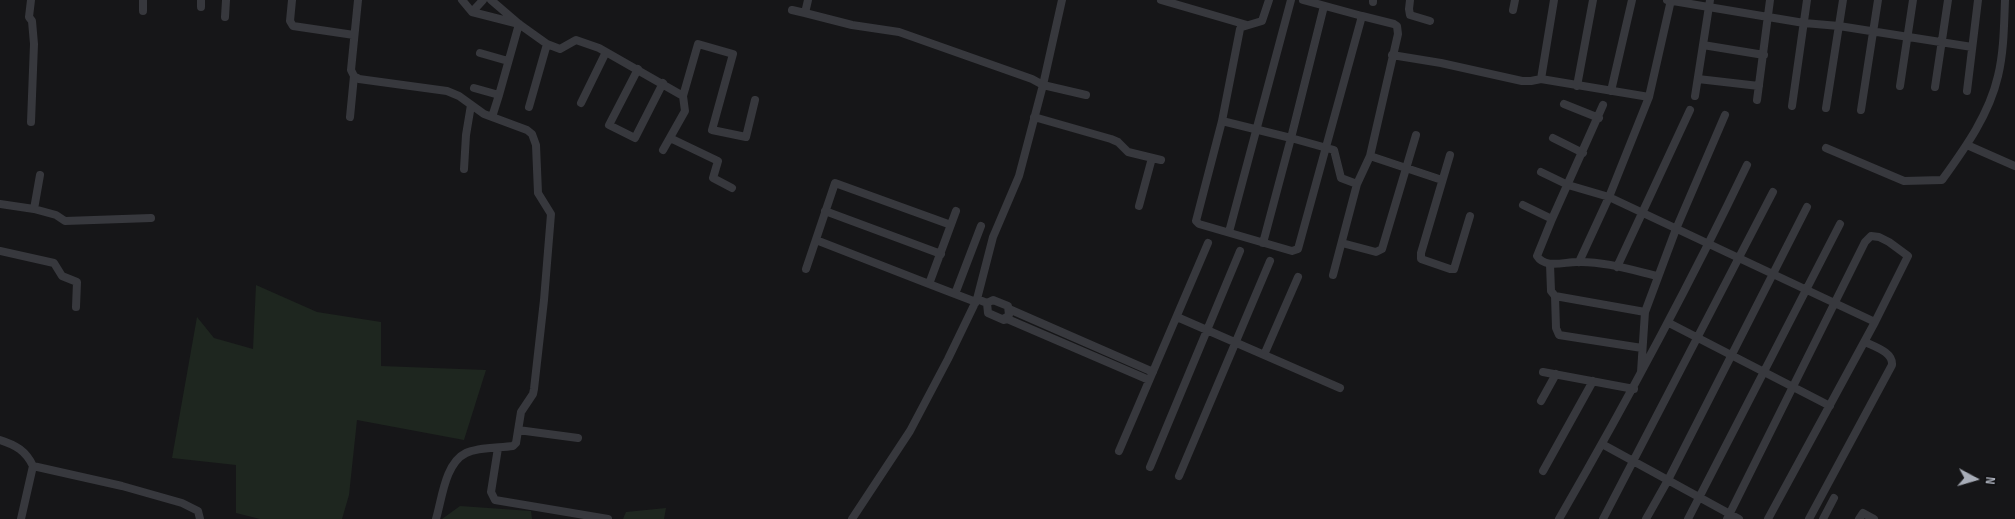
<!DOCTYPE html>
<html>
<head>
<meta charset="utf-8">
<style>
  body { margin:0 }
  #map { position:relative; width:2015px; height:519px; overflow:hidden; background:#161618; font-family:"Sofia Sans Condensed",sans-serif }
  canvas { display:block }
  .north { position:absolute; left:1950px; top:454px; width:50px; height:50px; -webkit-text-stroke:4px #111113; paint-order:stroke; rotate:96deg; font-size:14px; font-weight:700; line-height:20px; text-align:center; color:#a8adb8 }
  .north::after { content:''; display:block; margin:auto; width:18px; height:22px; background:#a8adb8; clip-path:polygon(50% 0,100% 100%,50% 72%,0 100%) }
</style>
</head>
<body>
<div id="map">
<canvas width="2015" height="519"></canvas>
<div class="north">N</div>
</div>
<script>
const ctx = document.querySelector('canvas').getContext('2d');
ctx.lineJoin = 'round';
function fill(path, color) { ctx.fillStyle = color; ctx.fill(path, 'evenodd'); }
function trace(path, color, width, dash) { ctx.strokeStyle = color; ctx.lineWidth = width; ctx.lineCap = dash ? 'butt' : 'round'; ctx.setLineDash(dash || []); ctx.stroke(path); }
fill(new Path2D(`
  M256 285 317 312 381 322V366L486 370 464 440 357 420 349 495 342 519H260L236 513V465L172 458 197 317 214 338 253 349Z
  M460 506 531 511 532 519H442Z
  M666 508 664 519H623L626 512Z`), '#1e261f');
trace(new Path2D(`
  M31 0 29 17 32 21 34 44 31 122
  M201 0V7
  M292 0 290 21 293 26 354 35
  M358 0 351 70 354 76 359 79 447 91 459 96 484 114 527 130 532 134 536 145 538 193 551 214 544 300 534 389 533 394 521 412 516 443 513 446C499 448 479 447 466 453 445 463 442 499 436 519
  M462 0 472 12
  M483 0 472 12 519 24 499 95
  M491 0 519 24 547 44 529 107
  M808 0 805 13 852 25 899 32 1032 79 1043 85 1086 95
  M1161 0 1247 25
  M1303 0 1362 16 1298 249 1292 251 1199 224 1196 221 1222 121 1291 138 1324 6
  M1410 0 1409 9 1410 15 1430 21
  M1667 0 1804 23 1839 26 1972 47
  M1373 2V0
  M792 10 805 13
  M1513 10 1515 0
  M143 11V0
  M225 17 226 0
  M547 44 560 49 576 40 599 48 683 96 685 111 663 150
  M1703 45 1764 55
  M480 53 508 61
  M1392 55 1441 63 1522 81H1531L1541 79 1649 97
  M638 69 609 125 635 138 663 83
  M1541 79 1554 0
  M1698 79 1759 86
  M1577 86 1593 0
  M1900 86 1913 0
  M1935 87 1948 0
  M474 88 499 95 492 117
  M1611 91 1632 0
  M1967 91 1978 0
  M683 96 698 44 733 54 712 130 746 137 755 100
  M1695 96 1710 0
  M1757 100 1770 0
  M581 103 606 52
  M1564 104 1599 118
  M1603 105 1552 219 1537 256C1545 269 1564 262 1577 262 1603 261 1632 270 1657 276
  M1792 106 1807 0
  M1826 108 1843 0
  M1861 110 1878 0
  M350 117 354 76
  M1034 117 1111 139 1118 142 1128 152 1161 160
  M1222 121 1240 29 1242 27 1262 21 1269 0
  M670 138 718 161 713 178 732 188
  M1553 138 1583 153
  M1967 145 2015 166
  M1826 148 1904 181 1942 180C1965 148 1989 115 1998 76 2004 51 2004 25 2005 0
  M1450 155 1421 253V259L1450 269H1454L1470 216
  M1370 156 1442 180
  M464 169 466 135 471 105
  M1541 172 1568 185 1609 197 1875 322
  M0 204 34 209 56 215 65 221 151 218
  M1523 205 1552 219
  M1139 206 1152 158
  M34 209 40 175
  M825 211 941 254
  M1229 232 1291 0
  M816 240 929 284
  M1263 243 1291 138 1334 150 1341 178 1357 184
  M1342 243 1376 252 1382 249 1416 135
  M0 251 54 263 62 276 77 282 76 307
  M1579 262 1609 197 1649 97 1671 0
  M1550 264 1551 291 1555 296
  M1617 267 1690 110
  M806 269 835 183 951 225
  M1333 275 1357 184 1370 156 1398 34 1397 26 1394 24 1362 16
  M955 294 929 284 956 211
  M977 299 987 303 993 300 1008 306 1009 315 1004 320 988 313 987 303
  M976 302 955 294 981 226
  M1009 309 1153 372
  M1177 317 1340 388
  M1005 318 1149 380
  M1669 323 1830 406
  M1642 348 1559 335 1556 328 1555 296 1645 312
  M1264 355 1298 277
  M1543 372 1634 389
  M1641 372 1645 312 1676 229 1725 115
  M1541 401 1556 374
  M518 430 578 438
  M0 440C16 445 26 451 33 466L21 519
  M1602 444 1739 519
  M498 448 491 492 495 500 608 519
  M1119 451 1208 243
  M33 466 122 486 182 503 198 511 200 519
  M1150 467 1240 251
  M1543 471 1593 381
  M1179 476 1270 261
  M852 519 910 431 948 359 977 299 993 237 1019 176 1043 85 1062 0
  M1559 519C1626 403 1689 286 1747 165
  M1603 519 1773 192
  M1646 519 1668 480 1807 207
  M1688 519 1840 224
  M1727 519 1865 242 1871 236 1879 237 1889 242 1908 256 1875 322 1768 519
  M1809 519 1892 365C1893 352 1875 347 1865 342
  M1823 519 1834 498
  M1859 519 1863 513 1874 519`), '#37383d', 8);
</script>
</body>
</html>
